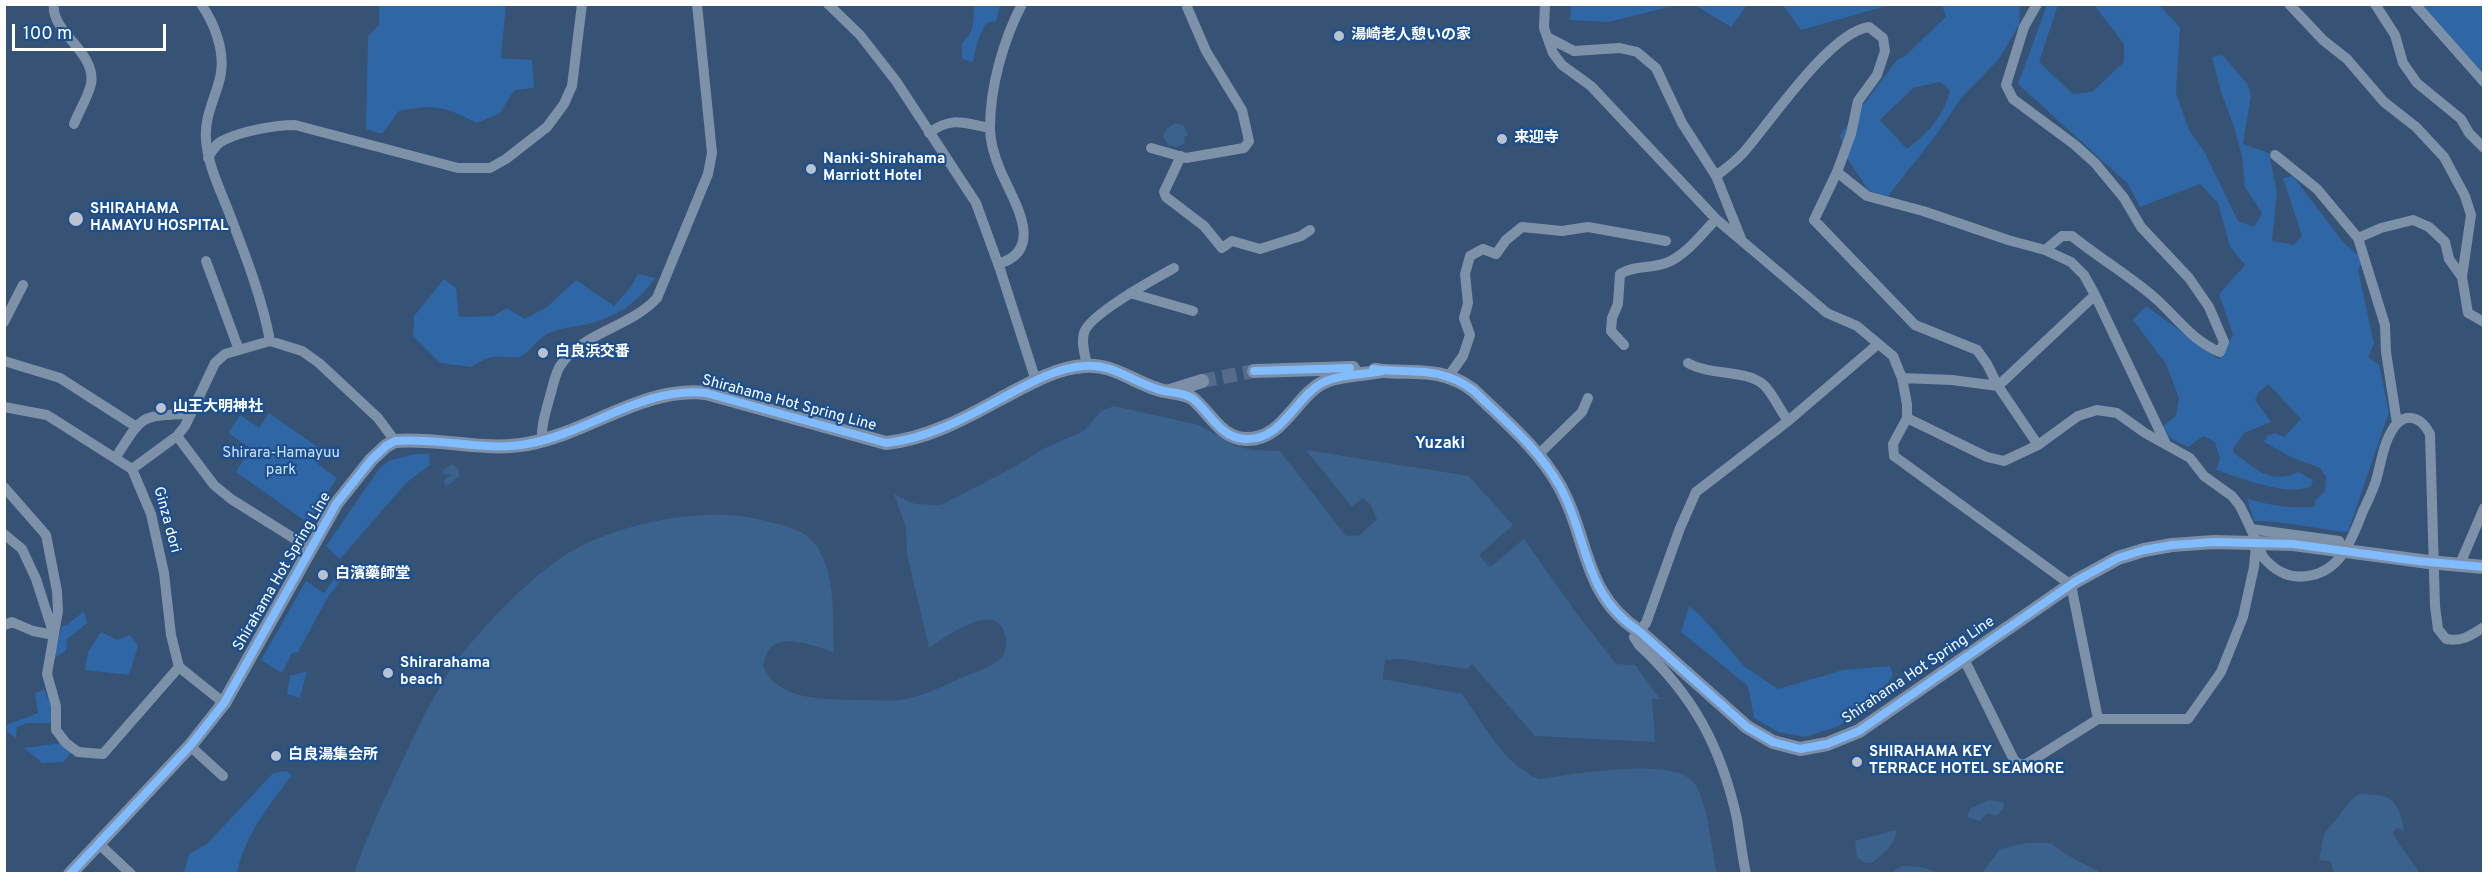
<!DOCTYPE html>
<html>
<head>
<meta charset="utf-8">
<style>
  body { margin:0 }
  #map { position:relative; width:2488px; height:878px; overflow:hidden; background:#365274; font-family:Overpass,sans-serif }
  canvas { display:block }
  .frame { position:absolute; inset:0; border:6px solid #fff; pointer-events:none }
  .scale { position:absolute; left:12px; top:24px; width:154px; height:27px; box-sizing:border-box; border:3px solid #fff; border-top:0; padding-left:8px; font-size:18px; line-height:21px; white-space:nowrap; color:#fff; -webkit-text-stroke:4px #1b4f8f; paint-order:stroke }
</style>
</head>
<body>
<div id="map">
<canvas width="2488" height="878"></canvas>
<div class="frame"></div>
<div class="scale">100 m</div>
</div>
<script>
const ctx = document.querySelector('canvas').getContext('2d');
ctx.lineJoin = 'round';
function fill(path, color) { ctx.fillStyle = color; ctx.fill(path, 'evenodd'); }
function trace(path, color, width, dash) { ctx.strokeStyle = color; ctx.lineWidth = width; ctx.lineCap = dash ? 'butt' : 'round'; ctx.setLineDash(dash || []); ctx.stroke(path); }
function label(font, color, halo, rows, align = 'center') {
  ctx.font = font + ' Overpass,"Noto Sans JP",sans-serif'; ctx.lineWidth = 4.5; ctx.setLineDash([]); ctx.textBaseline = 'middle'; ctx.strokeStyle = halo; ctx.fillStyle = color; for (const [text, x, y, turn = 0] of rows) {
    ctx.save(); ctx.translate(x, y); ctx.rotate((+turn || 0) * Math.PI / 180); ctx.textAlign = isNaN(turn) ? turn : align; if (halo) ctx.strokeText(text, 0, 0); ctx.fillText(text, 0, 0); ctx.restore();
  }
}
fill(new Path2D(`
  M379 5H506L501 58 532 60 534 88 514 90 500 113 477 123C444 106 435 104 399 111L382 134 366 129 368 36 379 25Z
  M974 5H1000L996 21 986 23 977 42 973 62 962 59V43C974 33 974 20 974 5Z
  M1571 5V4L1677 5 1608 22 1570 20Z
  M1695 5H1747L1731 27Z
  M1783 5H1890L1801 30Z
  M1942 5H2020L2019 25 1999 59 1961 98 1936 135 1888 196 1869 191 1847 158 1840 135 1897 60 1905 56 1946 17ZM1940 82 1950 90C1944 116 1928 133 1907 149L1880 120 1913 88Z
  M2047 5H2058L2039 62 2073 94 2092 92 2124 62V44L2094 5H2159L2180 27 2176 93 2189 130 2205 153 2238 221 2254 227 2262 213 2245 187 2242 156 2234 127 2221 92 2212 57 2222 55 2247 83 2251 96 2243 144 2269 153 2277 192 2272 241 2294 245 2302 236 2283 178 2293 176 2343 242 2363 260 2358 270 2374 344 2368 357 2379 365 2389 412 2348 532C2316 529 2286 521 2254 521L2247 498C2263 505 2297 509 2314 507L2315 501 2325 491 2326 477 2320 468 2291 457 2264 442 2267 436 2275 433 2284 437 2301 419 2268 384 2258 393 2255 400 2271 422 2244 433 2233 449 2234 453C2257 469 2270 485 2298 472L2313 480 2311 486C2287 498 2241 477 2216 470L2220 459 2215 442 2203 436 2188 447 2170 438 2163 426 2176 416 2179 398 2166 364 2133 320 2146 306 2219 359 2233 335 2219 294 2245 265 2230 247 2218 203 2200 184 2140 207 2128 184 2018 84Z
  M2422 5H2483V76Z
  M638 274 655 278C637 304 615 318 584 325 571 327 555 329 544 336 535 342 530 353 519 357 515 358 510 357 505 357 491 355 483 359 472 367L440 363 413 336 414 316 444 279 456 288 459 317 493 316 507 308 525 319 547 307 576 280 614 306 630 288Z
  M269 413 326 453 318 464 337 478 308 523 236 472 250 448 228 433 240 415 259 428Z
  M414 454H429L430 465 406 483 340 559 326 546 379 469 389 461Z
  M340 571 344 576 328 597 298 652 292 653 282 673 261 660 306 581 324 593Z
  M1689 606 1701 616 1744 666 1778 689 1843 670 1890 666 1893 675 1872 706 1836 727 1805 737 1778 732 1754 718 1748 686 1681 632Z
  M84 611 87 623 67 639 66 650 51 661 62 626 67 625Z
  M101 632 117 640 130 635 138 646 129 675 85 670 88 652Z
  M307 671 300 698 287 694 290 676Z
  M44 690 52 707 51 723H27L17 727 16 738 5 730 4 726 38 713 35 693Z
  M61 743 71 753 63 762 42 763 24 748Z
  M287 771 291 776C269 806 244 836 237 873H184L189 854 207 844 273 773Z`), '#2f66a5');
fill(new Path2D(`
  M1175 123 1184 126 1188 135 1184 137 1185 143 1177 147 1168 145 1163 137 1167 128Z
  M1114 406 1199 425 1236 446 1253 450 1280 451 1346 536 1360 535 1377 519 1370 504 1362 498 1352 507 1306 450 1469 476 1513 525 1479 555 1490 567 1524 539 1575 611 1616 664 1635 665 1660 699H1652L1655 742 1535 736 1472 664 1467 669 1400 659 1385 660 1383 679 1462 694C1484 724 1503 764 1539 779 1570 775 1676 755 1695 784 1709 807 1711 847 1717 873H354C368 833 386 796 404 757 424 715 444 672 476 637 502 608 530 579 562 557 612 524 704 505 762 520 780 525 803 528 815 544 837 573 832 618 834 653 822 647 787 636 774 645 768 649 765 658 763 665 777 702 827 699 860 700 875 700 891 702 905 699 925 696 947 684 965 676 976 672 993 667 1002 657 1006 652 1007 642 1005 635 997 598 945 638 929 648L907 554 906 527 894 494 915 504 941 505 1012 468 1045 448 1084 431 1101 411Z
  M452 464 459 470V476L450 484 445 485 444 480 451 475 444 474 443 470Z
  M2360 794C2391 794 2399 799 2404 831L2397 828 2393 833C2399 848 2412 858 2419 873H2334L2331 862 2319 860 2324 834 2353 798Z
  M1989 800 2003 802 2004 808 1997 816 1987 813 1980 821 1967 817 1971 808Z
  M1896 830C1898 842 1882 855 1873 862L1866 863 1857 858 1855 841Z
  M2026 843H2051L2064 853 2101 873H1982L2000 849Z
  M1902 866 1922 867 1938 873H1890Z`), '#3b618d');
trace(new Path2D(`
  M1202 381 1254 371`), '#546c89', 14, [14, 7]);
trace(new Path2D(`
  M54 4C50 32 97 52 91 84 88 97 79 111 74 124
  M201 4C215 24 226 53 220 78 215 99 204 117 206 140 208 165 219 187 228 210 244 252 262 297 270 341
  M828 4 860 35 896 81 976 203 1000 269 1036 381
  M1545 4 1544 28 1553 53 1562 65 1591 86 1716 219 1827 313 1857 326 1893 356 1902 378 1907 404V418L1893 444 1894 456 2071 585 2098 719
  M2037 4 2024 27 2006 85 2013 99 2075 145 2095 163 2124 198 2141 227 2189 278 2209 307 2224 342 2220 352C2192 341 2177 317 2155 298 2130 276 2099 258 2072 236H2062L2045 250
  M2289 4 2323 40 2347 59 2384 102 2416 127 2444 157 2465 196 2471 215 2462 277 2468 313 2484 322
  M2375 4 2395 35 2403 63 2417 83 2461 119 2469 133 2484 148
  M2415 4 2484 82
  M1547 37 1574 51 1620 48 1637 52 1656 68 1682 123 1716 176 1742 241
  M929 133C952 116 963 123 990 128
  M1151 148 1186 158 1244 148 1249 141 1242 110 1206 51 1187 7 1188 4
  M2275 155 2317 189 2358 238 2385 325 2386 352 2397 423
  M1181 156 1164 192 1166 197 1204 226 1222 248 1232 241 1260 249 1301 236 1310 230
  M208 158C212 151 216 143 224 140 242 131 275 125 295 125L458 168H490L506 159 547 127 564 104 572 86 582 4
  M1837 172 1867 196 1923 211 2008 240 2045 250 2071 262 2084 275 2095 295 2165 442
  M1716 176C1725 169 1736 161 1744 152 1771 121 1830 32 1869 27L1883 38 1885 51 1877 75 1858 101 1851 134 1837 172 1814 220 1915 325 1977 350 1987 364 1998 386 2038 445
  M2358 238 2381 228 2413 220 2429 227 2445 242 2449 259 2462 277
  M206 261 239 350
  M998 264C1047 250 1013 200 1001 172 995 158 990 142 990 128 990 87 1003 41 1022 4
  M1130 293 1193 311
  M4 322 23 285
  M1624 345 1611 331 1612 318 1618 304 1620 274C1634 265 1650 269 1666 263 1685 256 1702 234 1716 219
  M4 361 60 378 135 426
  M1688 363C1710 376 1746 369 1764 385 1773 394 1780 410 1788 421
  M1087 365C1085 355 1081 343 1084 333 1088 315 1156 278 1174 268
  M1448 377 1463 356 1470 335 1464 318 1468 303 1465 274 1470 256 1483 249 1496 254 1506 240 1522 227 1562 231 1588 227 1666 241
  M1902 378 1952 380 1998 386
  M1998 386 2095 295
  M4 407 47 415 132 469 151 514 164 573 171 635 179 667 224 703
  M1907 418 1987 457 2004 461 2038 445 2078 416 2097 410 2117 413 2145 433 2190 458 2204 476 2232 496 2240 506 2251 529 2339 541 2342 551
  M177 436 214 485 231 499 311 549
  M542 441C541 425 546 411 550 396 553 386 555 374 560 366 582 332 631 327 657 298L708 174 712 153 697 4
  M1538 455 1582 412 1588 398
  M116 457C144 413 140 416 191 414
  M132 469 177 436 185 426 215 363 225 354 270 341 302 351 319 363 378 418 395 441
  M4 487 46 535 57 591 58 611 47 674 56 706V730L66 743 78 752 103 754 179 667
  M4 534 22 549 36 579 54 635
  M2263 557C2274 570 2289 579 2307 576 2341 572 2352 539 2363 511 2368 500 2374 489 2377 477 2381 463 2383 446 2390 434 2401 412 2419 413 2430 434L2435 606 2438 629 2446 639C2462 642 2470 636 2484 627
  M2460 564 2484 508
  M4 625 12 622 33 631 54 635
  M1964 659 2014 760 2020 765 2028 763 2098 719H2188L2221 672 2243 617 2254 567 2256 545
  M190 746 223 776
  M98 843 131 874
  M1746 874C1742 855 1740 837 1737 819 1721 746 1693 695 1639 645L1634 637 1646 623 1680 528 1696 492 1788 421 1878 344`), '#7d92a8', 10);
trace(new Path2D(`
  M1375 370C1412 375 1439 365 1473 390 1503 419 1538 448 1559 485 1589 538 1582 594 1639 631L1747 727 1773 742 1800 749 1827 744 1859 731 2076 581 2118 558 2144 550 2172 545 2214 542 2293 544 2429 562
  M1254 371 1353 368
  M1170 391 1202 381
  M2450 564 2484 567
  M70 874 190 746 224 703 336 504 371 460 386 446 395 441C439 437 483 452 527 444 589 433 643 386 706 393L886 443C926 439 964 419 1000 399 1025 386 1054 368 1084 366 1111 363 1132 381 1157 389 1167 393 1183 392 1192 398 1209 411 1220 438 1245 439 1283 441 1295 396 1324 382 1341 374 1364 375 1382 371`), '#7d8ea7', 14);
trace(new Path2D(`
  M2251 529 2263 557`), '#7d92a8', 10);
trace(new Path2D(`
  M2429 562 2450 564`), '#7d8ea7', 14);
trace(new Path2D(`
  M1373 369C1410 374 1439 365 1473 390 1503 419 1538 448 1559 485 1589 538 1582 594 1639 631L1747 727 1773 742 1800 749 1827 744 1859 731 2076 581 2118 558 2144 550 2172 545 2214 542 2293 544 2418 561 2484 567
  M1254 371 1350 368
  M70 874 190 746 224 703 336 504 371 460 386 446 395 441C439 437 483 452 527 444 589 433 643 386 706 393L886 443C926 439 964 419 1000 399 1025 386 1054 368 1084 366 1111 363 1132 381 1157 389 1167 393 1183 392 1192 398 1209 411 1220 438 1245 439 1283 441 1295 396 1324 382 1341 374 1364 375 1382 371`), '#80bcff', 8);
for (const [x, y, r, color] of [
  [1339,36,6,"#b9c2ce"],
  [1502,139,6,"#b9c2ce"],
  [811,169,6,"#b9c2ce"],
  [76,219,8,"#b9c2ce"],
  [543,353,6,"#b9c2ce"],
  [161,408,6,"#b9c2ce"],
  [323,575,6,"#b9c2ce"],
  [388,673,6,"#b9c2ce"],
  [276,756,6,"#b9c2ce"],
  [1857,762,6,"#b9c2ce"]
]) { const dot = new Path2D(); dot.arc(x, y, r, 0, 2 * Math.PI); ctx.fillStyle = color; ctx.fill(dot); trace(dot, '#1b4f8f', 2); }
label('bold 15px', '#fff', '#1b4f8f', [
  ["湯崎老人憩いの家",1351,36],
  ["来迎寺",1514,139],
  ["Nanki-Shirahama",823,160],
  ["Marriott Hotel",823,177],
  ["SHIRAHAMA",90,210],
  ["HAMAYU HOSPITAL",90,227],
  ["白良浜交番",555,353],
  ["山王大明神社",173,408],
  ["白濱藥師堂",335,575],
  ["Shirarahama",400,664],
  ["beach",400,681],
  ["SHIRAHAMA KEY",1869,753],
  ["TERRACE HOTEL SEAMORE",1869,770],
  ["白良湯集会所",288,756]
], 'left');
label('15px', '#fff', '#1b4f8f', [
  ["Shirahama Hot Spring Line",789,404,15],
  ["Ginza dori",166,520,75],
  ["Shirahama Hot Spring Line",283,572,-60],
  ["Shirahama Hot Spring Line",1919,671,-34]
]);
label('15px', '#cfe3fa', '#1b4f8f', [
  ["Shirara-Hamayuu",281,454],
  ["park",281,471]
]);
label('bold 16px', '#fff', '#1b4f8f', [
  ["Yuzaki",1440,445]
]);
</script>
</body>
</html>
